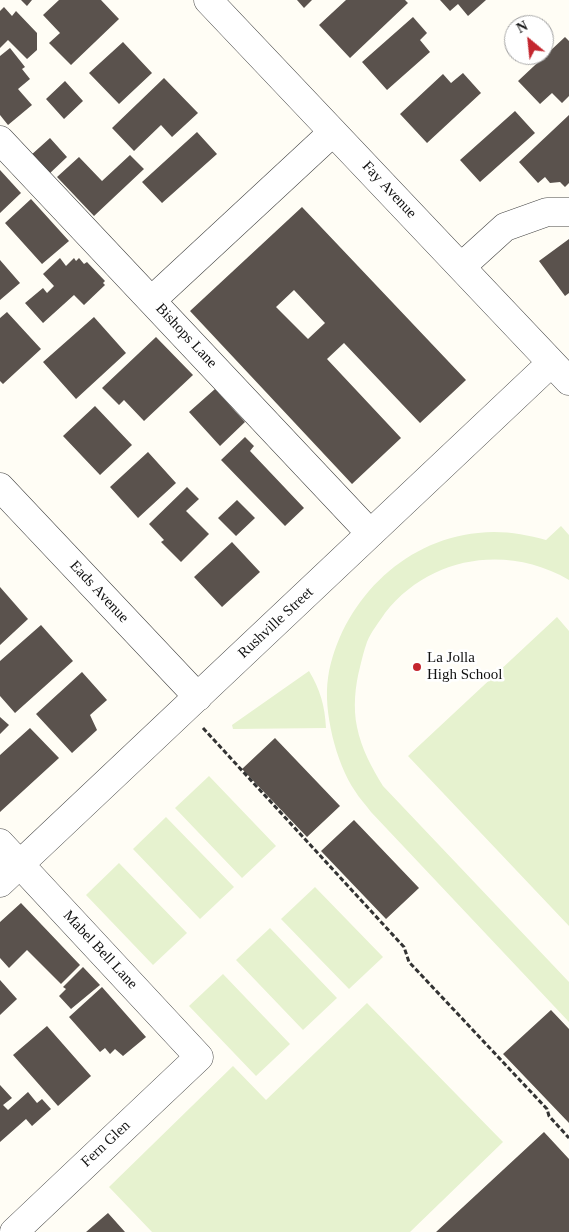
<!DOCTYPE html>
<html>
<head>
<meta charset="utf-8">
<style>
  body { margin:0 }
  #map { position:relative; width:569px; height:1232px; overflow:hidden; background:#fffdf5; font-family:Georgia,serif }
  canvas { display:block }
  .north { position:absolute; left:504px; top:15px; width:50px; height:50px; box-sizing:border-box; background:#fff; border:1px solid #a0a0a0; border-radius:50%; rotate:332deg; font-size:14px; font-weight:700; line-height:20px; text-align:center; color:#111 }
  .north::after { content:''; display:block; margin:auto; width:18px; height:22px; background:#c4262e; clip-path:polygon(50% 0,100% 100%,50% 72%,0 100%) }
</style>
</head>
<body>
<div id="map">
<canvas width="569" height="1232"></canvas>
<div class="north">N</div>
</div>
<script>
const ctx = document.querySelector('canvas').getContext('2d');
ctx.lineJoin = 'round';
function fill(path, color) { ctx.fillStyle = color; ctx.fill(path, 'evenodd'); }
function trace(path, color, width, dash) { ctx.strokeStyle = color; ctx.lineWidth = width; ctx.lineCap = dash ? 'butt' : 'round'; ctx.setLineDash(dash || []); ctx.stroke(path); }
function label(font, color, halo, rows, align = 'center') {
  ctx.font = font + ' Georgia,serif'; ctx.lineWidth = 5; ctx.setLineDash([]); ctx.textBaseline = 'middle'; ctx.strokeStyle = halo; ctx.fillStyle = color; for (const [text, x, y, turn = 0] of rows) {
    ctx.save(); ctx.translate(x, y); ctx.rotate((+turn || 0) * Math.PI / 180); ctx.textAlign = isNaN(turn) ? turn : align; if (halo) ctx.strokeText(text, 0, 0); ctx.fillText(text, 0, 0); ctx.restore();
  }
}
fill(new Path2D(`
  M561 526 569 535V580C507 544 430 556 385 613 379 622 371 632 367 642 364 650 362 659 360 667 355 686 353 708 357 727 361 748 372 768 383 786L569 982V1022L371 812C366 805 359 798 355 791 336 763 323 711 328 678 340 604 402 540 478 533 501 530 524 534 546 540Z
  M557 617 569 631V926L408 756Z
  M309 671C320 689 325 706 326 728L233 729 232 725Z
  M209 776 276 846 242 878 175 808Z
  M166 817 234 887 200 919 133 849Z
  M119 863 187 933 153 965 86 895Z
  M315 887 383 957 349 989 281 919Z
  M270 928 337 998 303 1030 236 960Z
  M223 974 290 1044 256 1076 189 1006Z
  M367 1003 503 1142 410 1232H152L109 1187 233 1066 266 1100Z`), '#e6f2cf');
fill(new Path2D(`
  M21 0H32L27 6Z
  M59 0H101L119 19 71 65 49 43 60 33 43 15Z
  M297 0H312L304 8Z
  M346 0H405L408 3 350 58 319 25Z
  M440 0H486L468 16 458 4 450 11Z
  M4 7 12 16 16 11 37 33V50L27 59 8 40 0 48V11Z
  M413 17 427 33 420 40 430 52 387 90 362 62Z
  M565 37 569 41V96L562 103 552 93 540 104 518 81Z
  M123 42 152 73 119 104 89 73Z
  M10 48 25 67 22 69 30 79 18 89 32 105 8 125 0 115V56Z
  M463 73 481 93 427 143 400 114 443 74 451 83Z
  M164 78 198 113 172 137 161 125 134 151 112 128Z
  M65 81 83 101 64 119 46 99Z
  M515 111 535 133 480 182 460 160Z
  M569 115V183L565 187 560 182 550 183 545 177 538 183 519 162Z
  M197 132 217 154 162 203 142 182Z
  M50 138 67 157 48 175 30 156Z
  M130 155 144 169 94 216 57 177 79 157 102 181Z
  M0 170 21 193 0 213Z
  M31 199 69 241 42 264 5 223Z
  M302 207 466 380 420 423 344 343 327 359 401 438 352 484 190 311ZM294 290 325 323 308 339 276 307Z
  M569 239V293L565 296 539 261Z
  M60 258 66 266 74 258 76 261 79 258 84 264 87 262 105 281 103 283 105 285 84 305 74 295 43 323 25 303 43 288 47 293 54 286 43 274Z
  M0 260 20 283 0 300Z
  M7 312 41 349 3 384 0 381V318Z
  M94 317 126 353 76 399 43 362Z
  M156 337 193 375 144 421 124 400 119 405 102 388Z
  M215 389 245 422 220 446 189 412Z
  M95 406 132 445 100 475 63 436Z
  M245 437 254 446 250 451 304 508 285 526 221 460Z
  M148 452 176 483 138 518 110 487Z
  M187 487 199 499 186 511 209 534 181 562 161 542 164 540 149 524Z
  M237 500 255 518 236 536 218 518Z
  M232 542 260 572 222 607 194 577Z
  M0 587 28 619 0 645Z
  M41 625 73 661 15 713 0 696V661Z
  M82 672 107 700 90 715 97 730 72 753 36 714Z
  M0 717 9 725 0 734Z
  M30 728 59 758 0 812V755Z
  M275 738 340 806 307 837 242 769Z
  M354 820 419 888 386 919 321 851Z
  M21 903 80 965 61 984 27 950 9 968 0 958V922Z
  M83 967 100 985 71 1009 59 996 66 989 63 987Z
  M0 980 17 999 0 1015Z
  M102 987 146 1037 123 1056 115 1049 110 1054 105 1048 100 1052 69 1017Z
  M551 1010 569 1029V1123L503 1054Z
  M47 1026 91 1076 58 1106 13 1055Z
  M0 1085 12 1098 3 1105 8 1110 28 1092 37 1103 42 1099 51 1109 32 1126 26 1119 0 1142Z
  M544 1132 569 1159V1232H436Z
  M108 1213 125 1232H86Z`), '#5a524d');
const minor = new Path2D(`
  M208 0 569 381
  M0 140 370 533
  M461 267 505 227 547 212H569
  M152 300 333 132
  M0 487 198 697
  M0 843 199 1057 14 1232
  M0 883 551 363`);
trace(minor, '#444', 29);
trace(new Path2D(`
  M203 728 404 947 409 962 547 1109 549 1116 569 1138`), '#333', 3, [5, 2.5]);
trace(minor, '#fff', 28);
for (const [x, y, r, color] of [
  [417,667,5,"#c4262e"]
]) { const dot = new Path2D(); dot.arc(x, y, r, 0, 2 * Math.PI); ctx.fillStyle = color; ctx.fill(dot); trace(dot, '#fff', 2); }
label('15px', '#111', '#fff', [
  ["Fay Avenue",389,190,47],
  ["Bishops Lane",186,336,47],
  ["Eads Avenue",99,592,47],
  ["Rushville Street",276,623,-43],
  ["Mabel Bell Lane",100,950,47],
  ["Fern Glen",106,1144,-43]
]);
label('15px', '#111', '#fff', [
  ["La Jolla",427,658],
  ["High School",427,675]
], 'left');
</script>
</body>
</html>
